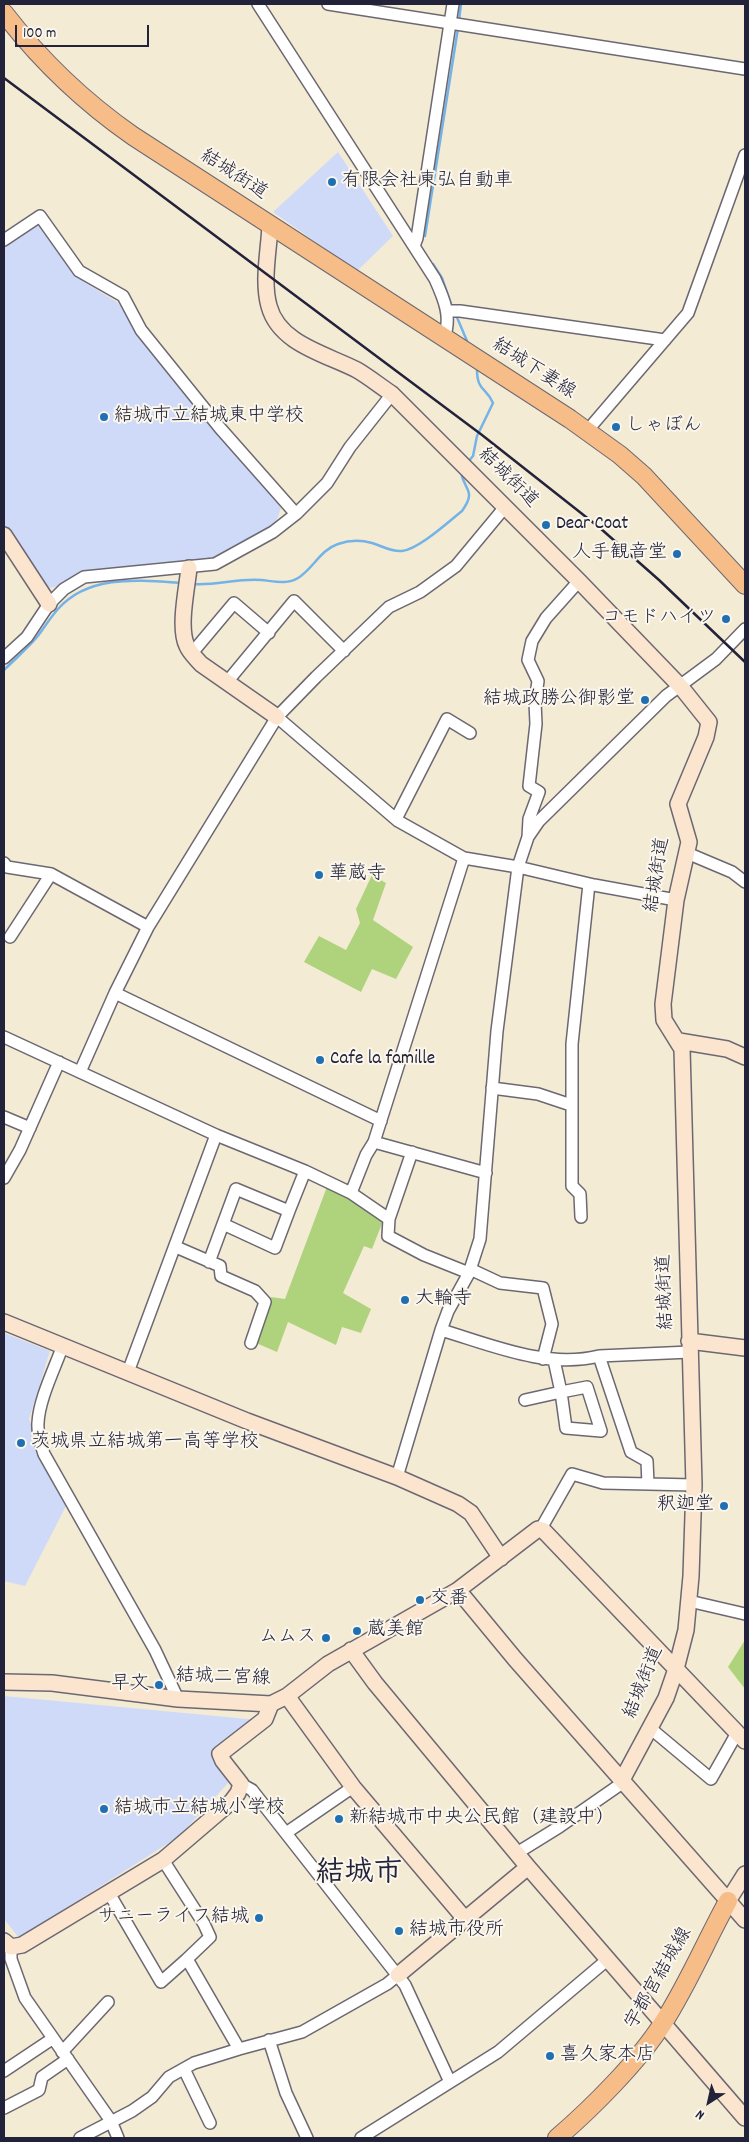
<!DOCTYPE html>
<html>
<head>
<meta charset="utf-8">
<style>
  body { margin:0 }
  #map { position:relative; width:749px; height:2142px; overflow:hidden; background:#f4ebd5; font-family:Dekko,sans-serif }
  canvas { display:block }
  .frame { position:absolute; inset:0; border:5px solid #22223b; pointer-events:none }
  .north { position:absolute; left:684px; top:2077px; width:50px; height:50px; -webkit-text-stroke:4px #fbf7ec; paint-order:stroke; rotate:215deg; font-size:14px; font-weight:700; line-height:20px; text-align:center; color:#22223b }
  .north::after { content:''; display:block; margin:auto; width:18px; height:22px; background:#22223b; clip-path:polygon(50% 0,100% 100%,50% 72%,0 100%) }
  .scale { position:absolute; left:15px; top:25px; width:134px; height:22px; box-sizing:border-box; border:2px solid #22223b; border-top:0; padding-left:6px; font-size:15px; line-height:18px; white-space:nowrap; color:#22223b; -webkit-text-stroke:4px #fbf7ec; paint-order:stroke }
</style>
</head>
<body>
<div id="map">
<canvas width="749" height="2142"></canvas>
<div class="frame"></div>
<div class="north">N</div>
<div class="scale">100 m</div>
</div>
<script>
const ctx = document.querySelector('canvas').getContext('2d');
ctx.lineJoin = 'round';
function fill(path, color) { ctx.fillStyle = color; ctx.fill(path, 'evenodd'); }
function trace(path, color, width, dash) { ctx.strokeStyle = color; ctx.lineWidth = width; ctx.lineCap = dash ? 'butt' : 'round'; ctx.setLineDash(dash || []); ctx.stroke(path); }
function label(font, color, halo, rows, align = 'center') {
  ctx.font = font + ' Dekko,"Klee One",sans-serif'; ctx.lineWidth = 4; ctx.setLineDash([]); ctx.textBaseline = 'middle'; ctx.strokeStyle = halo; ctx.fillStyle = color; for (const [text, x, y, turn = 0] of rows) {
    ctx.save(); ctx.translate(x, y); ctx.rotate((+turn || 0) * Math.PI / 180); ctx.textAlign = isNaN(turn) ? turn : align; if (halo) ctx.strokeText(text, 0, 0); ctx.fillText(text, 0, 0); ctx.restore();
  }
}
fill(new Path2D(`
  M338 152 393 236 357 271 273 212Z
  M34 225 43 228 75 273 84 282 117 302 215 431 278 502 281 508 275 525 215 560 162 562 80 572 56 587 45 588 4 528V245Z
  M4 1333 50 1351 29 1419 47 1467 67 1504 25 1586 4 1581Z
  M4 1696 269 1721 226 1755 231 1780 178 1837 19 1938 4 1919Z`), '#cfdaf9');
fill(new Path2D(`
  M372 875 386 883 373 920 413 947 396 979 372 969 361 992 304 962 319 936 346 950 360 923 356 909Z
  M328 1184 383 1221 372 1249 364 1246 343 1293 371 1309 361 1333 342 1327 336 1345 288 1322 277 1352 256 1343 271 1297 285 1299Z
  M745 1640V1689L728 1667Z`), '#afd37c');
trace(new Path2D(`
  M459 20 461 4
  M425 236 458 28
  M433 264 442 278 451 304
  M456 315 467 341
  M468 462 473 456 477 436 493 403C487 388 477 391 477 370
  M192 584C215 586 238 578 261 580 273 581 287 585 298 578 313 569 320 550 338 544 349 540 362 540 372 543 382 546 391 552 402 551 419 549 448 522 462 511 477 490 464 491 461 472
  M4 670C15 659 27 649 37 637 44 628 50 618 58 609 89 574 139 580 182 583`), '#74b3e7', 2.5);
const street = new Path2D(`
  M258 4 435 279C444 299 452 317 444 338
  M328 4 745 69
  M4 240 40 216 79 271 123 296 141 330 220 428 296 514
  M414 246 417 238 453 4
  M448 311H460L665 340
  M587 431 688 313 745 155
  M192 653 234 603 269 633
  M4 658 27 637 49 604 64 589 84 577 215 564 273 532 296 514 327 483 350 447 392 394
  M227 682 294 601 344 651
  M277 717 398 821 464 858 518 867 594 885 676 900
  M396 819 447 719 470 733
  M528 837 529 819 539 792 529 786 536 724 535 702 538 681 528 660 532 641 546 618 579 581
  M687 853 732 872 745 882
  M4 863 7 867 51 874 148 927
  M10 937 51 874
  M115 993 381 1121
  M4 1037 216 1135 305 1171 351 1193 389 1219 388 1236 424 1255 469 1273
  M80 1072 115 993 148 927 277 717 316 677 389 607 420 592 456 566 505 507
  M492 1088 538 1094 571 1105
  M4 1117 30 1128
  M374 1142 486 1173
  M4 1178 20 1150 59 1062
  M351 1193 366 1155 374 1142 464 858
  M581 1217 580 1194 572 1186V1044L589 884
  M389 1219 412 1152
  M223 1224 275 1248 289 1211
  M176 1247 220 1266 221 1276 255 1291 265 1302 251 1343
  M209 1262 236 1189 289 1211 305 1171
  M470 1269 500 1283 543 1288 552 1324 543 1359
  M441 1330C492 1345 546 1369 599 1356L690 1352
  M63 1345C55 1368 39 1399 38 1423 37 1434 41 1444 44 1454L155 1650 178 1699
  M599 1356 631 1452 647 1461 648 1484
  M128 1372 216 1135
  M587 1387 601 1431 566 1428 561 1392Z
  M525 1400 561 1392 554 1360
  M397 1477 441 1330 448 1311 469 1273 480 1239 497 1031 518 867 528 837 539 821 666 696 716 659 745 629
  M538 1529 543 1525 572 1474 603 1483 694 1485
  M689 1601 745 1614
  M650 1728 711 1779 737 1733
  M241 1784 252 1790 405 1985 450 2082
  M286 1833 353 1787
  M517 1853 559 1827 618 1786 622 1780
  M163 1860 204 1924 210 1937 187 1959 239 2049
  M109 1893 161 1982 187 1959
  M11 1947V1959L25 1998 111 2121 118 2138
  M269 2040 286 2093 307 2138
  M62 2052 108 2002
  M184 2069 210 2123
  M4 2071 52 2039
  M4 2108 39 2090 42 2077 68 2059
  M80 2138 132 2111 152 2097 169 2077 194 2063 239 2049 302 2032 387 1984 398 1975
  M361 2138 498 2052 607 1960`);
const secondary = new Path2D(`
  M270 225C269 251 262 280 269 306 279 344 326 354 357 370 369 377 380 386 392 394L579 581 681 687 709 722 706 737 678 804 689 842 676 900 663 1004 664 1020 682 1049 694 1485 691 1576 686 1630 676 1669 666 1698 622 1780
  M4 535 49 604
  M189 568C187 588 178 628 187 646 190 653 196 658 201 664L277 717
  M679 1041 727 1049 745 1057
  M4 1322 247 1421 397 1477 458 1504 471 1513 501 1558
  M689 1341 745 1348
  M458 1590 515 1659 745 1920
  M351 1650 375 1683 528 1867 745 2118
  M4 1682 52 1683 178 1699 271 1704 287 1696 328 1664 458 1590 538 1529 543 1530 745 1741
  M287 1696 353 1787 465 1919
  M728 1901 745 1874
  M4 1941 11 1947 22 1945 163 1860 232 1801 238 1793 241 1784 223 1761 220 1754 265 1719 271 1704
  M398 1975 528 1867`);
const primary = new Path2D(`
  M4 13C41 61 83 101 133 136L570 419 620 455 644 476 745 585
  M557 2138C592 2108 639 2061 663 2023 688 1984 706 1941 728 1901`);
trace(street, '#6c6871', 14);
trace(secondary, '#6c6871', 18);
trace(primary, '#6c6871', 20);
trace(street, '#fff', 11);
trace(secondary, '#fce5cf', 15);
trace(primary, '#f7bd88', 18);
trace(new Path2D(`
  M4 78 482 435 600 528 659 580 745 662`), '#22223b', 2.5);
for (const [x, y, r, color] of [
  [332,182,5,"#1f6fb2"],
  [104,417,5,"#1f6fb2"],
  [616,427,5,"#1f6fb2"],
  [546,525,5,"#1f6fb2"],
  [677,554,5,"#1f6fb2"],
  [726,619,5,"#1f6fb2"],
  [645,700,5,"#1f6fb2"],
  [319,875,5,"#1f6fb2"],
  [320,1060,5,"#1f6fb2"],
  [405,1300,5,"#1f6fb2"],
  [21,1443,5,"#1f6fb2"],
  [724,1506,5,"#1f6fb2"],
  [420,1600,5,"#1f6fb2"],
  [357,1631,5,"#1f6fb2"],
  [326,1638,5,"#1f6fb2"],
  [159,1685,5,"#1f6fb2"],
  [104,1809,5,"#1f6fb2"],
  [339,1819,5,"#1f6fb2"],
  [259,1918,5,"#1f6fb2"],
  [399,1931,5,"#1f6fb2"],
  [550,2056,5,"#1f6fb2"]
]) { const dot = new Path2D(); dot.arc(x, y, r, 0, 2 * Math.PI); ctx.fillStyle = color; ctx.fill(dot); trace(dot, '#fbf7ec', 2); }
label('19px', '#22223b', '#fbf7ec', [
  ["結城街道",233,176,33],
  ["結城下妻線",533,370,33],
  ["結城街道",507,479,45],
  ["結城街道",659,875,-81],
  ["結城街道",667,1292,-92],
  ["結城二宮線",223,1679,2],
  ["結城街道",645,1683,-68],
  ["宇都宮結城線",660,1979,-60]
]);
label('19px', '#22223b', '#fbf7ec', [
  ["有限会社東弘自動車",342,182],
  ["結城市立結城東中学校",114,417],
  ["しゃぼん",626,427],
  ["Dear Coat",556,525],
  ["人手観音堂",667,554,"right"],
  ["コモドハイツ",716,619,"right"],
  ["結城政勝公御影堂",635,700,"right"],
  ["華蔵寺",329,875],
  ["Cafe la famille",330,1060],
  ["大輪寺",415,1300],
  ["茨城県立結城第一高等学校",31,1443],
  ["釈迦堂",714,1506,"right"],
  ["交番",430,1600],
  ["蔵美館",367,1631],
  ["ムムス",316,1638,"right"],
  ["早文",149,1685,"right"],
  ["結城市立結城小学校",114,1809],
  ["新結城市中央公民館（建設中）",349,1819],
  ["サニーライフ結城",249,1918,"right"],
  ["結城市役所",409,1931],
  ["喜久家本店",560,2056]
], 'left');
label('bold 29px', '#22223b', '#fbf7ec', [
  ["結城市",359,1876]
]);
</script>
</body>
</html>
